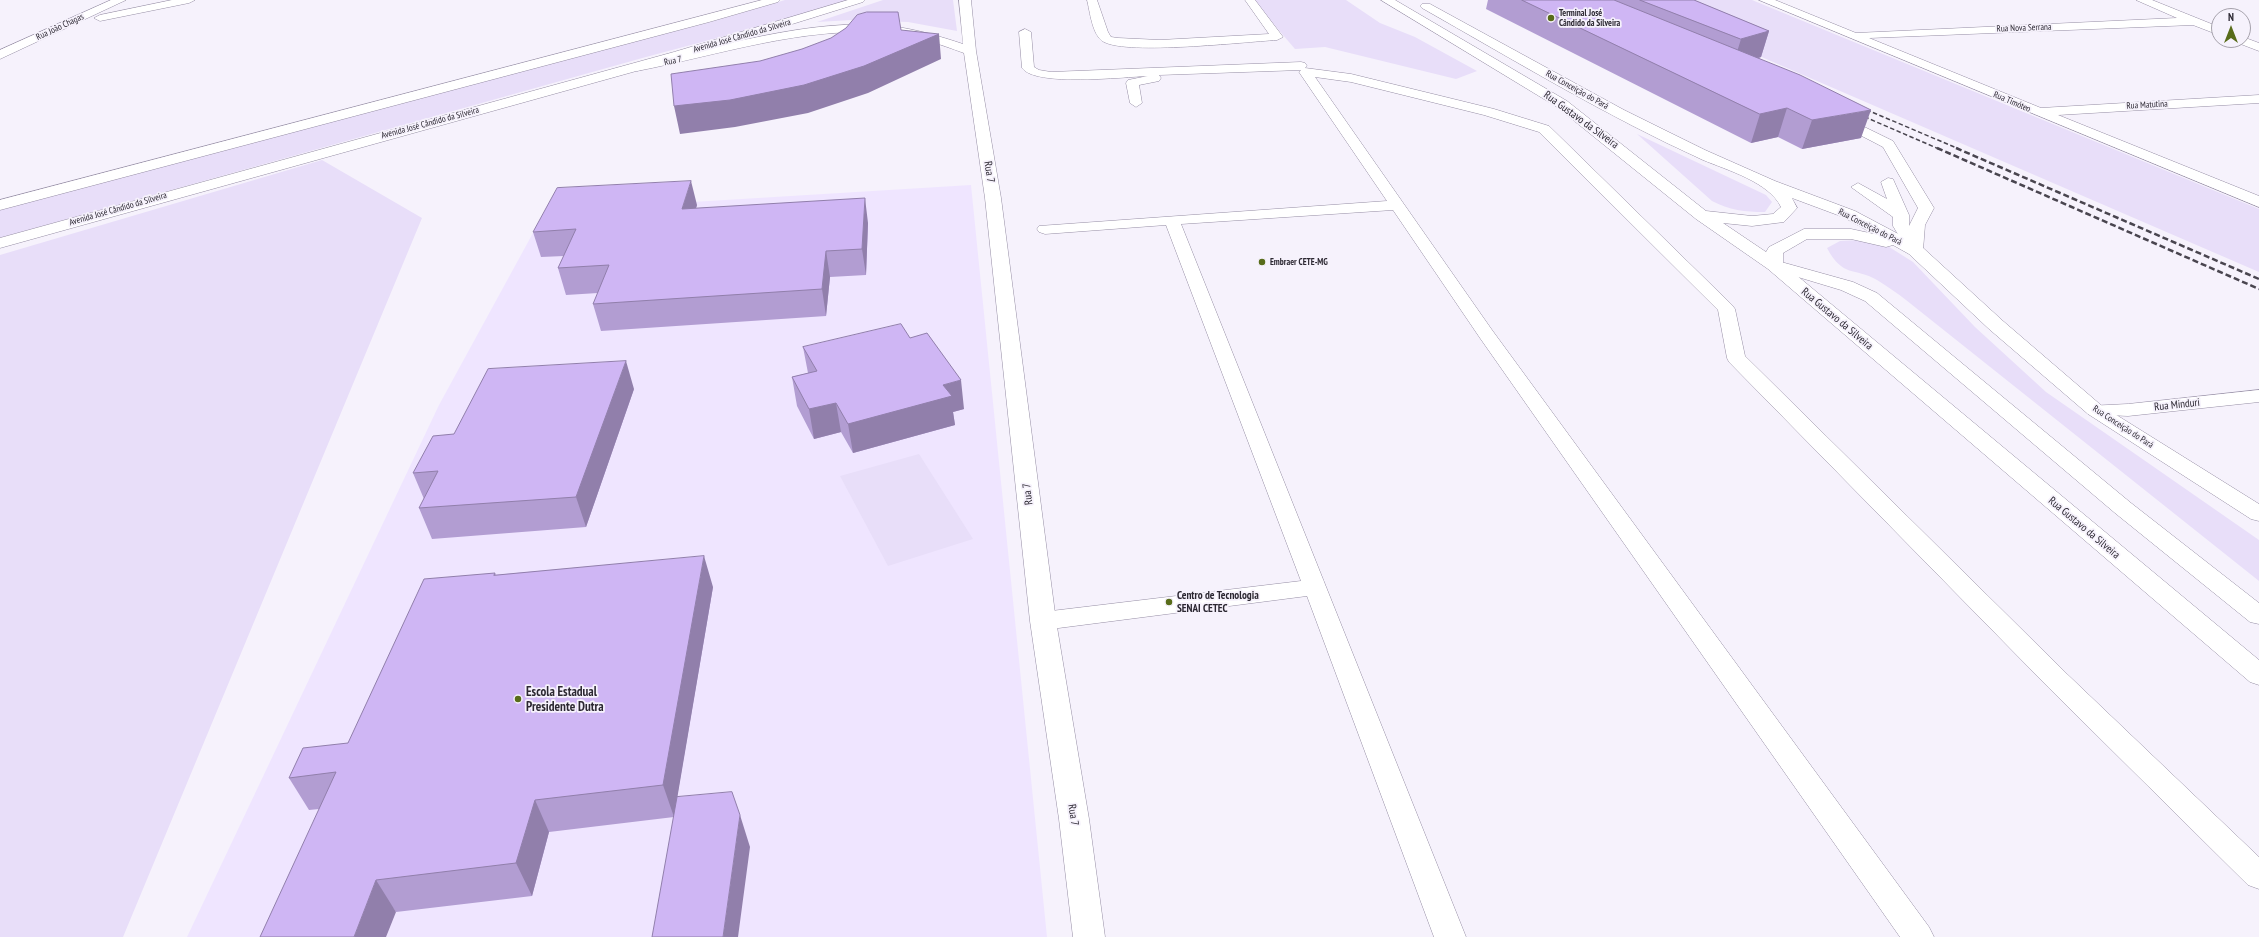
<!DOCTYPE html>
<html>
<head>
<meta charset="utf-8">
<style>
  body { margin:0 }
  #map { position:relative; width:2259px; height:937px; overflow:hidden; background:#f6f2fc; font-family:"PT Sans Narrow",sans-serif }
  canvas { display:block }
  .north { position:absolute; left:2211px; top:8px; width:40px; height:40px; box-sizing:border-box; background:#f6f2fc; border:1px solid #a5a1ab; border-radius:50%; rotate:0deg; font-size:11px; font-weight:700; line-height:16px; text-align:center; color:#2c2832 }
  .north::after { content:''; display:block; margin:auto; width:14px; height:18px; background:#586c1a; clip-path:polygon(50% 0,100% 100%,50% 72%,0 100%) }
</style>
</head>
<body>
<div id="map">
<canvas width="2259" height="937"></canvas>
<div class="north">N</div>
</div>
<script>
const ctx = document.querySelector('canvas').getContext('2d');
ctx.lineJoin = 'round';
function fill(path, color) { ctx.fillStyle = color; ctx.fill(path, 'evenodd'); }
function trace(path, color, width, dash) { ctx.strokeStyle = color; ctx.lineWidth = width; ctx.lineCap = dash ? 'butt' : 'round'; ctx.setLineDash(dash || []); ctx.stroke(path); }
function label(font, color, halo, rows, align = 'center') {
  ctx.font = font + ' "PT Sans Narrow",sans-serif'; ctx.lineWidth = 3.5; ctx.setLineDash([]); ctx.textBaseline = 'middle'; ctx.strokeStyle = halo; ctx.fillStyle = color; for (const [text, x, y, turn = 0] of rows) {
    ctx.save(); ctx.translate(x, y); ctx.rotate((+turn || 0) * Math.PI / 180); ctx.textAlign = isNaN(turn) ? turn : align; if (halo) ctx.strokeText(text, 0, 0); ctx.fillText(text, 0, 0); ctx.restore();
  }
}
fill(new Path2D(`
  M971 185 1047 937H187L439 405 545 211Z`), '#efe5ff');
fill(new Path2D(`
  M785 0H849L792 18 646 57 0 238V210L458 87 707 23Z
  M883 0H953L957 31 908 22 852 20 817 22Z
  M1253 0H1346L1380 23 1415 37 1477 71 1456 79 1325 47 1295 49Z
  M1638 0H1752L2259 209V272L1655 11Z
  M1637 134 1766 195 1772 202 1765 212C1745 212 1729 210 1712 201Z
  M322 160 422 218 123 937H0V255Z
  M1860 240 1886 245 1913 262 1975 327 2046 392 2259 540V581L1906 300C1897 293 1887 286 1877 280 1854 267 1843 278 1827 248L1840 241Z
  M919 454 973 539 888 566 840 476Z`), '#e8def9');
const service = new Path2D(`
  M1087 0H1097L1108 32 1111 37 1118 38 1160 40 1269 34 1245 0H1255L1283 37 1277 40C1243 42 1129 55 1104 42 1092 36 1090 11 1087 0Z
  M1025 29 1031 32 1034 67 1039 70 1051 72 1301 62 1305 63 1307 66 1305 68 1351 74 1494 109 1549 126 1732 305 1735 309 1745 356 2067 674 2259 857V889L2248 885 2049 688 1729 362 1727 358 1718 310 1539 132 1484 115 1351 82 1315 77 1492 330 1929 927 1934 937H1900L1480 338 1393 210 1181 224 1466 937H1434L1307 596 1043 630 1034 627 1031 621 1034 615 1043 612 1301 581 1166 225 1045 234 1039 232 1037 229 1039 226 1387 201 1299 72 1301 70 1159 75 1161 78 1159 81 1139 85 1142 103 1136 107 1130 103 1126 83 1128 80 1148 76C1124 77 1035 87 1022 68L1019 32Z
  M1838 114 1893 141 1934 208 1925 225 1923 250 1921 253H1909L1893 226V217L1851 187 1858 183 1887 199 1881 182 1888 178 1893 179 1909 215V226L1918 208 1883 147 1833 121 1831 118Z
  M1774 260 1853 282 1877 293 2131 503 2259 603V624L2250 622 2115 513 1865 301 1841 290 1768 268 1766 265 1768 262Z`);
const minor = new Path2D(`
  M111 0H126L0 59V50Z
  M172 0H195L189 3 100 21 94 18 100 15Z
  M959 0H971L976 51 1001 198 1056 621 1089 819 1105 937H1073L1059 819 1030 621 985 198 964 53C939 44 915 35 888 33 804 26 719 55 637 71L631 67 637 63C715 49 811 17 890 26 915 29 939 36 963 44Z
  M1759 0H1775L1856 33 2177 18 2136 0H2152L2219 27V35L2193 25 1869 38 2041 108 2259 95V103L2058 115 2259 196V207Z
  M2243 37 2259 43V51L2238 43 2236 40H2243Z`);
const tertiary = new Path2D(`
  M2259 390V402L2128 416 2088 414 2085 410 2088 406 2128 404Z`);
const secondary = new Path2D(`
  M762 0H780L778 2 709 22 0 210V200Z
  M848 0H865L863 2 683 58 0 248V238L674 52Z
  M1381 0H1395L1567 101 1706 211 1752 216 1773 214 1781 207C1769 182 1727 170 1703 160 1606 116 1514 60 1422 8L1420 6 1422 4H1430L1624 110 1705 150 1775 181 1855 211 1921 246 2003 321 2102 406 2259 504V521L2251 519 2088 414 1989 329 1909 254 1893 245 1886 247 1851 239H1807L1783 253V264L2259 660V685L2250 682 1768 269 1696 219 1557 107ZM1792 198 1843 217 1874 234 1851 229H1804L1769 247 1766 252 1723 223 1752 226 1784 222 1797 208Z`);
trace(service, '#958da4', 1);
trace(minor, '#958da4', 1);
trace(tertiary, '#958da4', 1);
trace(secondary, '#958da4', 1);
fill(service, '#fff');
fill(minor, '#fff');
fill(tertiary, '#fff');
fill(secondary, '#fff');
trace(new Path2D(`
  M1860 107 1959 149
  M1858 114 1939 149`), '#49454f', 1.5, [4.5, 2.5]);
trace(new Path2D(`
  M1937 148 2259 289
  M1956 148 2259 279`), '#49454f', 2.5, [6, 3]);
fill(new Path2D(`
  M1488 0H1694L1769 31 1761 57 1759 58 1861 138 1802 149 1778 137 1751 143 1486 9Z
  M697 205 696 208 868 223 866 275 830 277 826 316 601 331 593 304 598 293 566 295 558 268 564 256 541 257 533 232Z
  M910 338 964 409 953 412 955 425 853 453 841 432 814 439 797 406 792 377 808 373 803 347Z
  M634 389 586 527 432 539 419 508 424 499 413 473 454 434Z
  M495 573 496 575 713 587 677 797 750 847 674 817 549 832 532 896 396 912 319 809 309 810 289 778 348 743Z`), '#b29dd2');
fill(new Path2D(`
  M1769 31 1761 57 1733 65 1741 39Z
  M939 34 941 59 868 93 808 113 735 127 680 134 674 106Z
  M1787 108 1778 137 1751 143 1760 114Z
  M1871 110 1861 138 1802 149 1812 120Z
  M691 181 697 205 688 234 682 209Z
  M865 198 868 223 866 275 862 249Z
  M826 251 830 277 826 316 822 289Z
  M626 361 634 389 586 527 576 497Z
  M961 380 964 409 953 412 955 425 853 453 848 424 943 385Z
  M836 403 841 432 814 439 809 409Z
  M704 556 713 587 674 817 663 785Z
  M535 800 549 832 532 896 516 863Z
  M740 815 750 847 738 937H723Z
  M376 880 396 912 386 937H354Z`), '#917fab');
const building = new Path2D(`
  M1522 0H1614L1800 75 1871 110 1812 120 1787 108 1760 114Z
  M1640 0H1694L1769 31 1741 39Z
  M867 12H898L901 30 939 34 864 66 804 85 730 100 674 106 671 74 760 61 802 49 831 38 846 28 857 15Z
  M691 181 682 209 865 198 862 249 826 251 822 289 593 304 609 265 558 268 576 229 533 232 557 188Z
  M901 324 910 338 927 333 961 380 943 385 952 396 848 424 836 403 809 409 792 377 817 371 803 347Z
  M626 361 576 497 419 508 438 471 413 473 433 436 454 434 488 369Z
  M704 556 663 785 535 800 516 863 376 880 354 937H260L336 772 289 778 303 748 348 743 424 579 495 573 494 575Z
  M732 792 740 815 723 937H652L677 797Z`);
fill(building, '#cfb6f4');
trace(building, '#917fab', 1);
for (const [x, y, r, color] of [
  [1551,18,4,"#586c1a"],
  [1262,262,4,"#586c1a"],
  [1169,602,4,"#586c1a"],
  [518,699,4,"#586c1a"]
]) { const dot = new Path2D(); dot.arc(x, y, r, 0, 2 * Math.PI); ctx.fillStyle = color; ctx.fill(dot); trace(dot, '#f6f2fc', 1.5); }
label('bold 9px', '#2c2832', '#f6f2fc', [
  ["Terminal José",1559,13],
  ["Cândido da Silveira",1559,23],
  ["Embraer CETE-MG",1270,262]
], 'left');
label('9px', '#2c2832', '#f6f2fc', [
  ["Rua João Chagas",60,27,-25],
  ["Rua Nova Serrana",2024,28,-2],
  ["Avenida José Cândido da Silveira",742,36,-16],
  ["Rua 7",673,61,-12],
  ["Rua Conceição do Pará",1577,90,29],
  ["Rua Timóteo",2012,102,23],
  ["Rua Matutina",2147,105,-3],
  ["Avenida José Cândido da Silveira",430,123,-15],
  ["Avenida José Cândido da Silveira",118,209,-16],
  ["Rua Conceição do Pará",1870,227,27],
  ["Rua Conceição do Pará",2123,427,33]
]);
label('11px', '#2c2832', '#f6f2fc', [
  ["Rua Gustavo da Silveira",1581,120,36],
  ["Rua 7",989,172,81],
  ["Rua Gustavo da Silveira",1837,319,40],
  ["Rua Minduri",2177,405,-6],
  ["Rua 7",1028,494,-97],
  ["Rua Gustavo da Silveira",2084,528,40],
  ["Rua 7",1073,815,81]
]);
label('bold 11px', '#2c2832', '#f6f2fc', [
  ["Centro de Tecnologia",1177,596],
  ["SENAI CETEC",1177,609]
], 'left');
label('bold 13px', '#2c2832', '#f6f2fc', [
  ["Escola Estadual",526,692],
  ["Presidente Dutra",526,707]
], 'left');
</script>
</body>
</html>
